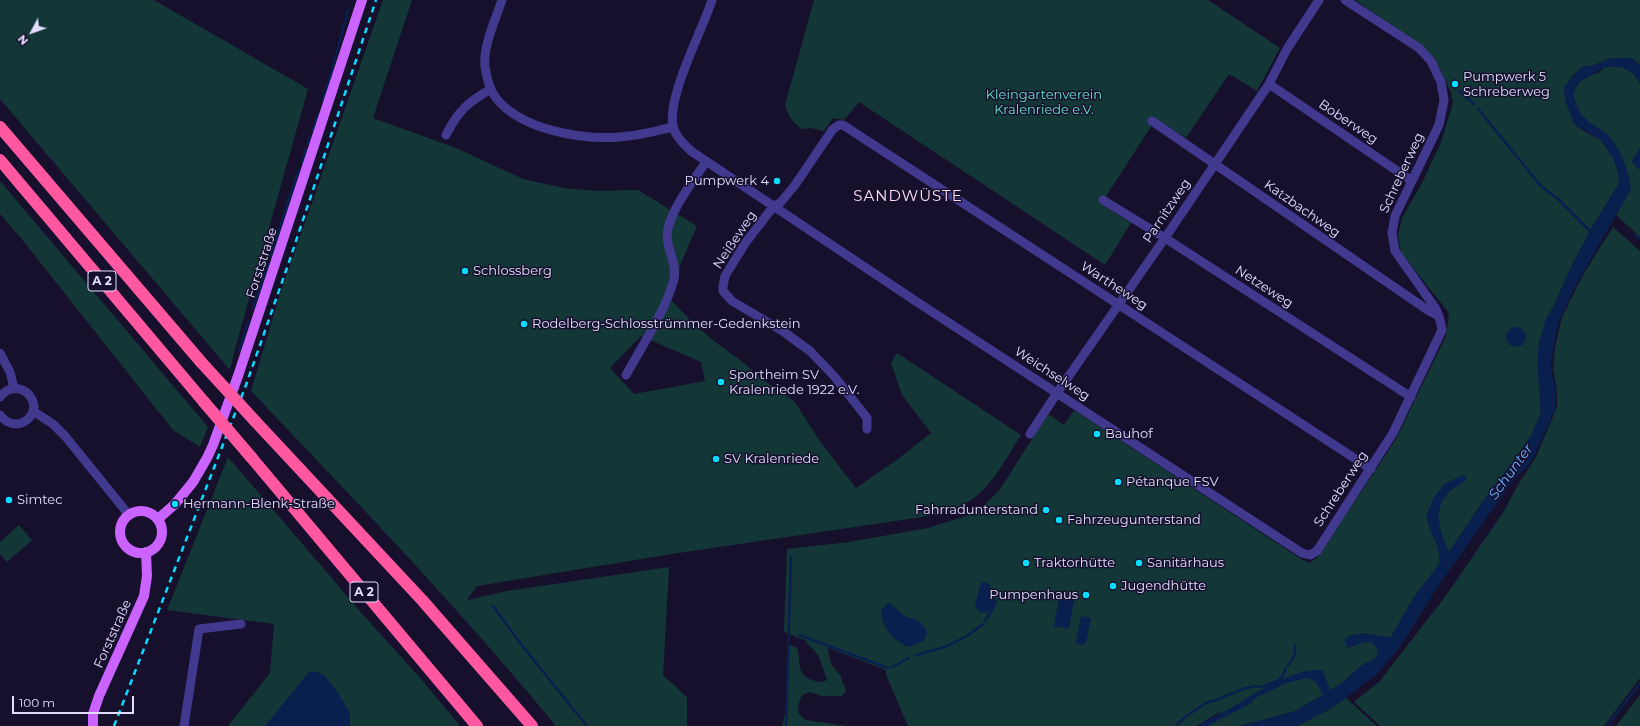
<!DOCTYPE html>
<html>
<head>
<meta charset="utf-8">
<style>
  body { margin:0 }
  #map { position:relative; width:1640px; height:726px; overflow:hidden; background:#16102d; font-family:Montserrat,sans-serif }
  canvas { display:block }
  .north { position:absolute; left:12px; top:12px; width:40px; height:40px; -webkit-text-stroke:3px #16102d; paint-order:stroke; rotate:229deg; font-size:11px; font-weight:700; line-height:16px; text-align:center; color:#e2dcff }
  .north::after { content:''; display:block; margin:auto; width:14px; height:18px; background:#e2dcff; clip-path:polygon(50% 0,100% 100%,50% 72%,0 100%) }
  .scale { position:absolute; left:12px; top:696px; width:122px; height:18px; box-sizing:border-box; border:2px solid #e2dcff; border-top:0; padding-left:5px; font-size:12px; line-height:14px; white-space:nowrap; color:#e2dcff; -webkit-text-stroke:3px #16102d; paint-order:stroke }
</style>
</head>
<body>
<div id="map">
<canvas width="1640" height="726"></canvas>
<div class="north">N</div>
<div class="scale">100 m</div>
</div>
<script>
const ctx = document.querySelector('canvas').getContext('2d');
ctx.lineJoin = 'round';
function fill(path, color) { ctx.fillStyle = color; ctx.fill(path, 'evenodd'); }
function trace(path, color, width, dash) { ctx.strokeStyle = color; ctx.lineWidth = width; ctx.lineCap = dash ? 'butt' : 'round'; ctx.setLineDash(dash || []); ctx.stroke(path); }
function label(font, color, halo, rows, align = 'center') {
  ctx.font = font + ' Montserrat,sans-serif'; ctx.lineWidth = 3; ctx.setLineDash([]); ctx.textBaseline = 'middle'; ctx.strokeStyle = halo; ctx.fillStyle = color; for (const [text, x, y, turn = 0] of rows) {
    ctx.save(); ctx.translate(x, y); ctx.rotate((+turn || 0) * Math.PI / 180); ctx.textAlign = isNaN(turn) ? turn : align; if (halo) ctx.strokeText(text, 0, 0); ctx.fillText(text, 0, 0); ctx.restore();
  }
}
fill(new Path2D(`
  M0 0H154L308 89 235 349 230 370 0 99Z
  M383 0H412L373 118 456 148 523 179 564 188 597 191 638 190 697 226 667 296 695 325 714 341 744 363 762 379 795 402 819 440 856 488 898 459 931 433 902 395 891 363 897 353 1021 435C1008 455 994 483 975 497 964 506 949 510 936 515L665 555 477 586 467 600 507 591 669 567 663 675 687 697V726H556C460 609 355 500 251 391L280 294ZM641 336 701 362 705 381 634 394 610 368Z
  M814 0H1208L1280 48 1257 91 1229 74 1186 138 1156 119 1101 204 1131 223 1105 265 859 102 844 120 833 118 824 131 811 128 802 129C793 123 788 116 785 105Z
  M1355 0H1640V65L1631 58H1611L1594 65 1581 68 1571 77 1574 124 1587 133 1601 140 1614 159 1619 177 1618 185 1595 222 1571 267 1554 306 1546 319 1540 394 1541 413 1531 436 1518 455 1485 498 1449 552 1414 597 1391 637 1377 657 1361 666 1342 683 1296 711 1240 726H1208L1222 710 1197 726H908L886 675V670L828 648 831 664 840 675 846 691 841 696H821L810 692 802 695 798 706 799 714 806 720 847 726H782L786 710 788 647 790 645 797 648C801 660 796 675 812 680 818 682 821 683 827 680L818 655 806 642 807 641 784 632 787 549 849 542 928 528 972 514 985 504 999 491 1048 414 1064 425 1074 410 1301 559 1309 563 1318 557 1396 439 1446 336 1449 313 1401 253 1398 235 1402 218 1422 183 1440 145 1453 103 1451 92 1435 58 1414 41Z
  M1613 66 1622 67 1633 73 1640 83V148L1632 162 1640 170V237L1616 215 1631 189 1607 134 1590 124 1581 115 1576 105 1573 94 1578 83 1590 75 1598 73 1605 67Z
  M0 181 208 427 200 447 173 430 20 237 0 214Z
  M1613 227 1640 251V678L1604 726H1380L1354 702 1380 681 1447 594 1504 511 1519 483 1536 457 1557 407V391L1553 370 1555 348 1562 317 1584 273Z
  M228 457 365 617 422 680 460 726H228L270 673 274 624 167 610Z
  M19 525 32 540 7 562 0 554V542Z
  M1640 695V726H1616Z
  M1346 698 1377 726H1297L1328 710Z`), '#133737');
fill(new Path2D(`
  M1611 58H1631L1640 65V83L1633 73 1622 67H1605L1578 83 1573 94C1577 108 1581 118 1595 126 1599 129 1605 131 1608 135 1621 149 1629 171 1631 189L1575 287 1558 323 1551 361 1552 375 1556 390 1555 410 1534 456 1528 466 1515 478 1439 585 1400 647 1379 672 1346 698 1328 710 1297 726H1240L1296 711 1323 695 1316 682 1307 678 1287 683 1257 697 1250 704 1207 726H1199C1207 719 1219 715 1229 709 1257 693 1288 669 1323 670L1330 691 1342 683 1361 666 1377 657V649L1373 643 1365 642 1347 648 1345 638C1362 629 1372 636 1391 637L1414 597 1439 564V554L1436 542 1431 533 1426 516 1433 499 1444 484 1463 475 1467 478C1463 485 1456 486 1450 491 1431 510 1440 531 1449 552L1485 498 1518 455 1531 436 1541 413 1537 362 1539 341 1546 319 1554 306 1571 267 1595 222 1618 185 1619 177 1614 160 1601 140 1574 124 1565 100 1564 87 1581 67 1594 65Z
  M1640 148V170L1632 162Z
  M1506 337a10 10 0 1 1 20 0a10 10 0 1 1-20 0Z
  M984 582 990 584 991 592 997 602 993 611 986 613 978 611 975 605 981 583Z
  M1059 597 1074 600 1069 629 1054 626Z
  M890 603 904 616 917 620 923 625 927 632 925 640 909 647C893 641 881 627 881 610L887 604Z
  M1081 616 1091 618 1086 643 1082 645 1077 644 1076 641Z
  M309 672H316L324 675 336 690 350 713V726H265Z`), '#091f4d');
trace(new Path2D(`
  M1459 91 1474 104
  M323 100C333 69 340 38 349 8
  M1478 109 1541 186 1558 199 1592 233
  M313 130 318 114
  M308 143 310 136
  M302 163 306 149
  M1635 235 1640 239
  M270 257 299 170
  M253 308 268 264
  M239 351 248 321
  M493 606 520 643 587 726
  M985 621 991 612
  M799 635 888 668
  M916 655 945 647 967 636 983 624
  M1288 665C1294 658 1296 654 1295 645
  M892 667 909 658
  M786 726 791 556
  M1176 726 1185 717 1206 703 1216 700 1243 689 1255 686 1262 687 1277 681 1282 677 1286 668
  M1607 726 1640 683`), '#091f4d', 2.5);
trace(new Path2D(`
  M502 0C495 21 483 45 485 67 487 78 489 89 496 98 521 130 582 140 620 137 638 136 656 131 673 127
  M712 0C702 31 667 96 673 126 675 136 684 144 691 151L914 300 1302 553 1310 555 1317 551 1393 433 1442 330 1440 320 1436 309 1395 251 1392 233 1395 216 1439 125 1444 100 1441 82 1431 61 1419 48 1345 0
  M1269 84 1412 181
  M1152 121 1429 311 1439 316
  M446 135C458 111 468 102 491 89
  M1103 200 1165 238 1411 397
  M0 353 10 372 14 388
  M626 375C642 346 666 310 674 279 677 265 668 251 667 237 667 214 693 181 706 162
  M0 397C11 382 32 388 34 407 31 425 11 430 0 415
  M33 411 53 424 65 436 129 515
  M867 429V418L834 376 810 351 784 332 732 301 723 291V286L725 276 746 242 773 207 781 202 795 185 833 129 839 125H843L1371 469
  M1030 434 1057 393 1165 238 1269 84 1287 49 1319 0
  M184 726 199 629 241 624`), '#40398e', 9);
trace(new Path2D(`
  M120 532a21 21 0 1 1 42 0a21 21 0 1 1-42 0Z
  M158 519 175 504 193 482 207 458 213 445 238 376 362 0
  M93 726V714L99 696 144 596 147 576 146 552`), '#cb63ff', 10);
trace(new Path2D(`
  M0 127 201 362
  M0 160 204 402
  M255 421 422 600 532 726
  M251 457 477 726`), '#ff57a0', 12);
trace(new Path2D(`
  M114 726 246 385 289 262 376 0`), '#08dcff', 2.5, [6, 5]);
trace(new Path2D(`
  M201 362 255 421
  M204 402 251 457`), '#ff57a0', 12);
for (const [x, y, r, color] of [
  [1455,84,4,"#08dcff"],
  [777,181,4,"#08dcff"],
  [465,271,4,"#08dcff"],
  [524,324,4,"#08dcff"],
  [721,382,4,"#08dcff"],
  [1097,434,4,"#08dcff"],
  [716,459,4,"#08dcff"],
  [1118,482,4,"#08dcff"],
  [9,500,4,"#08dcff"],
  [175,504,4,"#08dcff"],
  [1046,510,4,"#08dcff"],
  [1059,520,4,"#08dcff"],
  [1026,563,4,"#08dcff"],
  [1139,563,4,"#08dcff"],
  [1113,586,4,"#08dcff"],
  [1086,595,4,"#08dcff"]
]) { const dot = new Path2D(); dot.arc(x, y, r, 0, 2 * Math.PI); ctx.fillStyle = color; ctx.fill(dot); trace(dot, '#16102d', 1.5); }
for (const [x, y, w] of [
  [102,281,28],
  [364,592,28]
]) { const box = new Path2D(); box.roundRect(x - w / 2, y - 10, w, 20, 3); ctx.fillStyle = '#16102d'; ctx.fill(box); trace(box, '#e2dcff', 1); }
label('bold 12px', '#e2dcff', null, [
  ["A 2",102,281],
  ["A 2",364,592]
]);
label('13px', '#e2dcff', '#16102d', [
  ["Pumpwerk 5",1463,77],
  ["Schreberweg",1463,92],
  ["Pumpwerk 4",769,181,"right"],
  ["Schlossberg",473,271],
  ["Rodelberg-Schlosstrümmer-Gedenkstein",532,324],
  ["Sportheim SV",729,375],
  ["Kralenriede 1922 e.V.",729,390],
  ["Bauhof",1105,434],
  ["SV Kralenriede",724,459],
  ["Pétanque FSV",1126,482],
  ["Simtec",17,500],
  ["Hermann-Blenk-Straße",183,504],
  ["Fahrradunterstand",1038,510,"right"],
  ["Fahrzeugunterstand",1067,520],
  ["Traktorhütte",1034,563],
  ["Sanitärhaus",1147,563],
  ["Jugendhütte",1121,586],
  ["Pumpenhaus",1078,595,"right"]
], 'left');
label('13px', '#61e6cb', '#16102d', [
  ["Kleingartenverein",1044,95],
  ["Kralenriede e.V.",1044,110]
]);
label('13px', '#e2dcff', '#16102d', [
  ["Boberweg",1348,122,34],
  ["Schreberweg",1402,173,-65],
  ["Katzbachweg",1302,209,35],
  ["Parnitzweg",1167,211,-56],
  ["Neißeweg",735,240,-56],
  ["Forststraße",262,263,-72],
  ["Wartheweg",1114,286,33],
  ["Netzeweg",1264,287,33],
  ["Weichselweg",1052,374,33],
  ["Schreberweg",1341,489,-57],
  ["Forststraße",113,634,-66]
]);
label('italic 14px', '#6ab4ff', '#16102d', [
  ["Schunter",1511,472,-54]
]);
ctx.letterSpacing = '1px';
label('15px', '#ffdef2', '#16102d', [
  ["SANDWÜSTE",908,197]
]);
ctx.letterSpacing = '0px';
</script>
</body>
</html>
